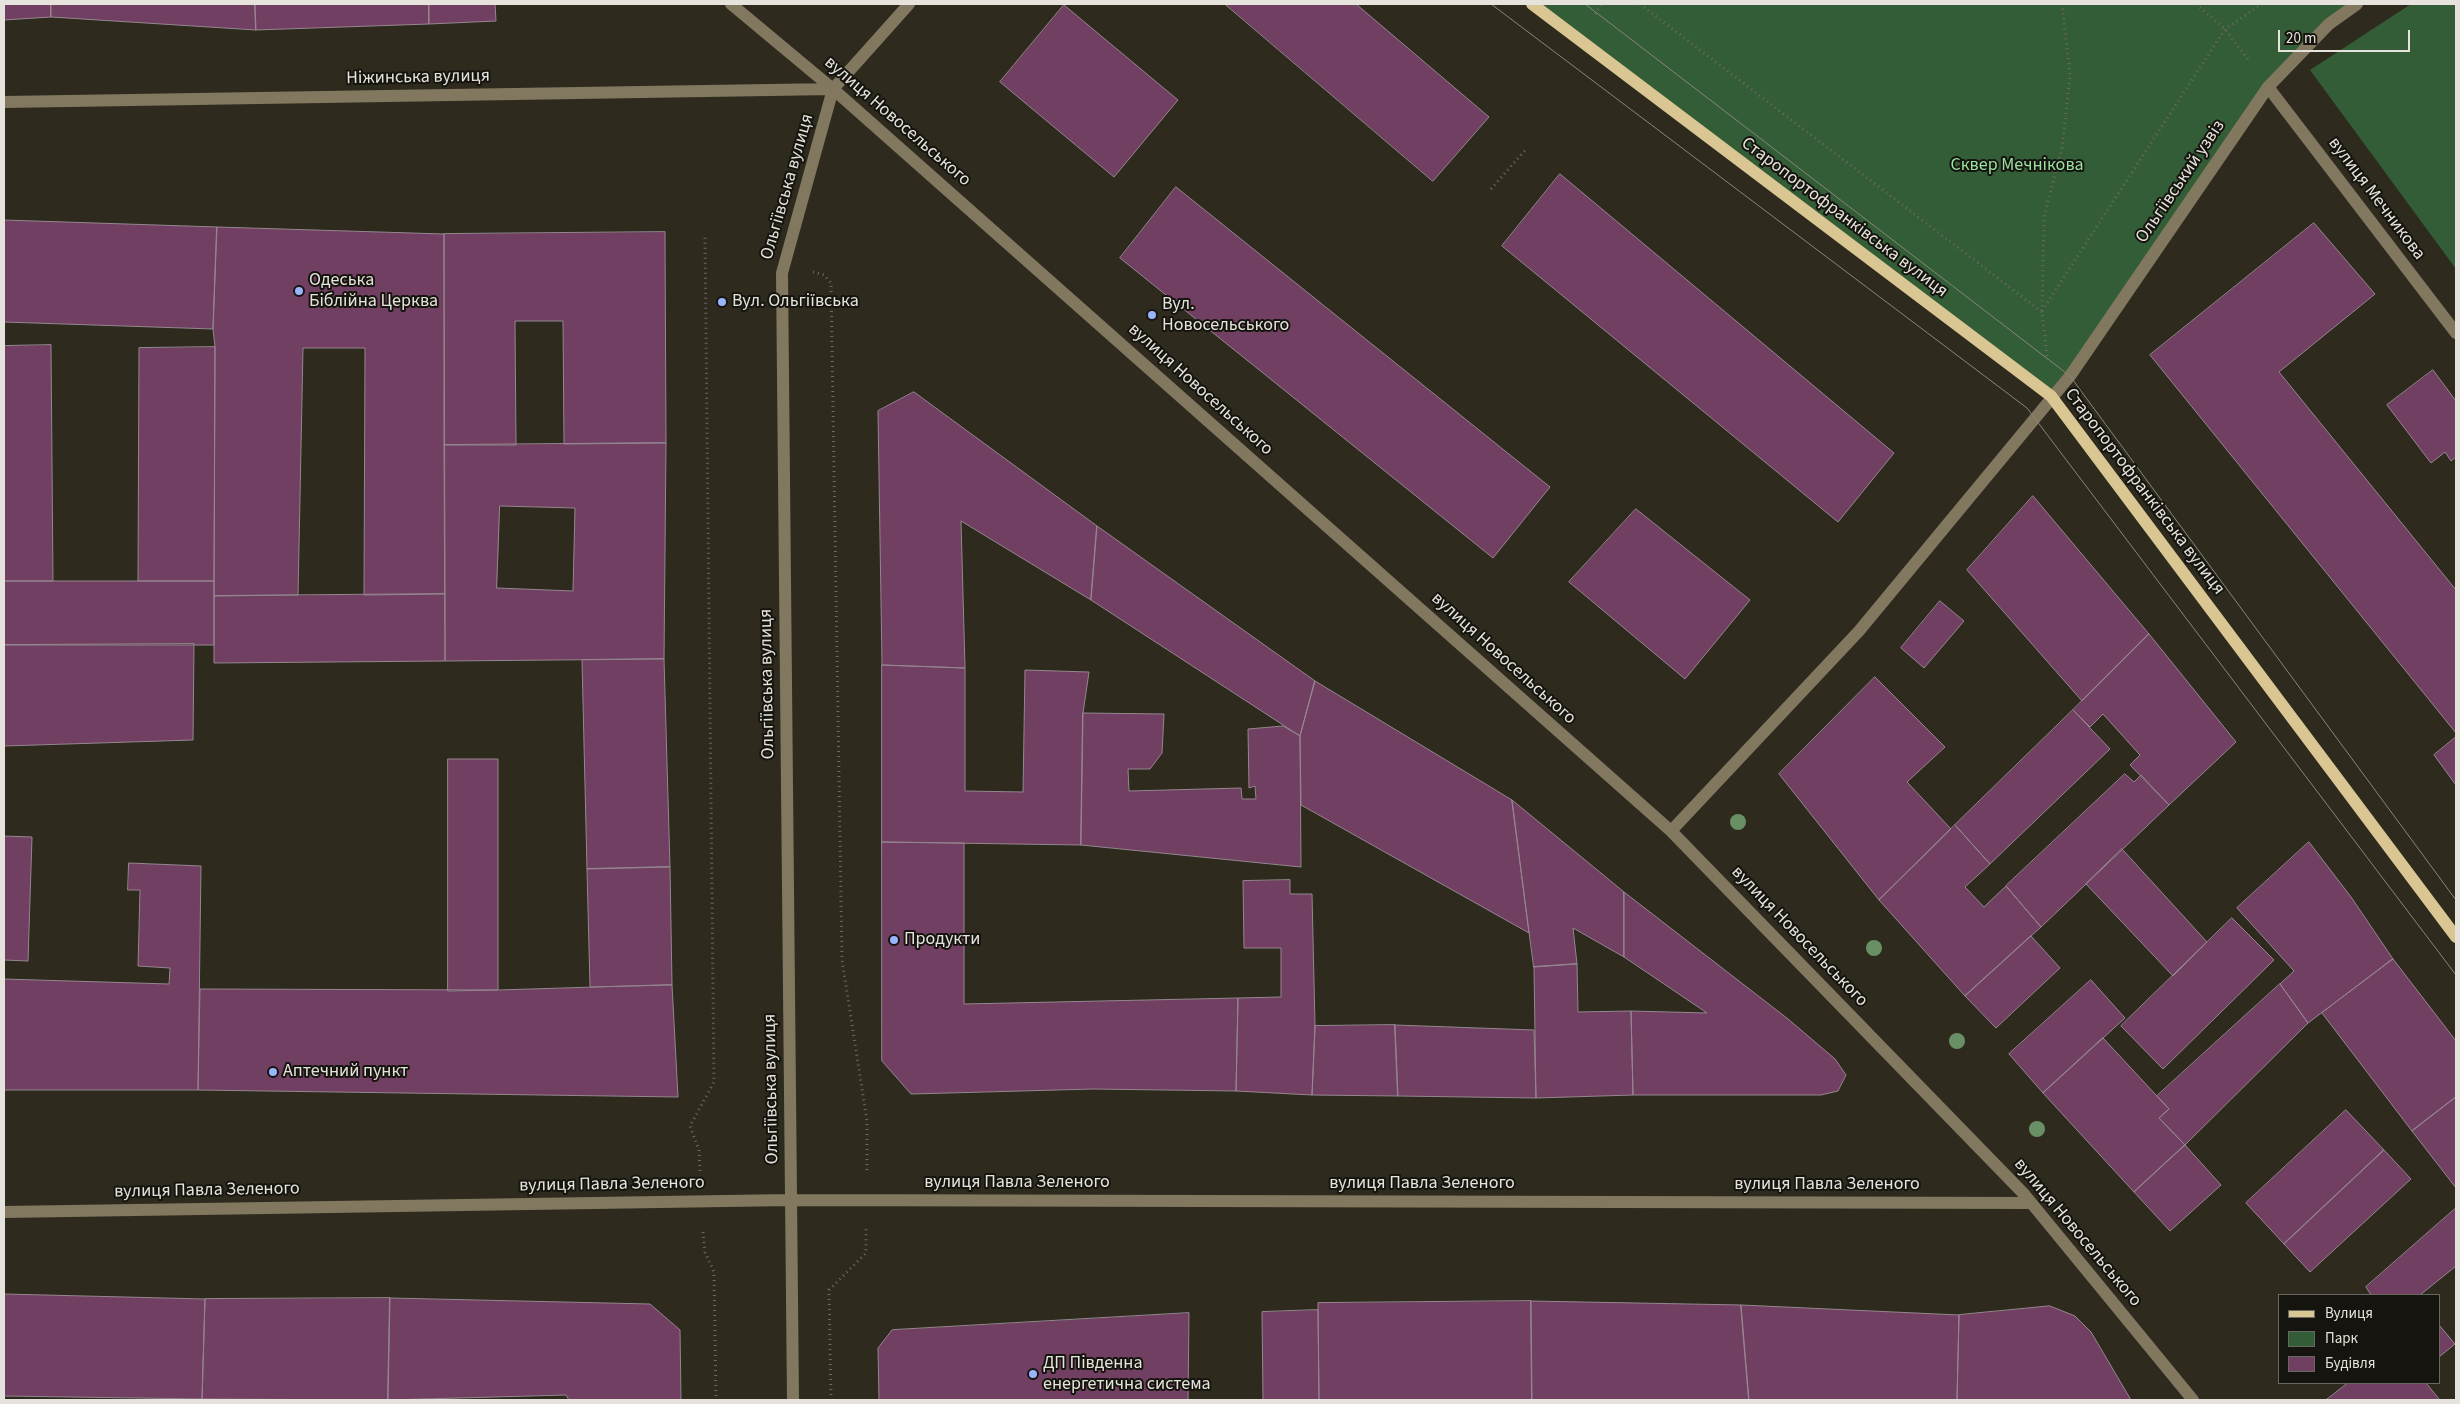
<!DOCTYPE html>
<html>
<head>
<meta charset="utf-8">
<style>
  body { margin:0 }
  #map { position:relative; width:2460px; height:1404px; overflow:hidden; background:#2e2b1e; font-family:"Source Sans 3",sans-serif }
  canvas { display:block }
  .frame { position:absolute; inset:0; border:5px solid #e5e3db; pointer-events:none }
  .legend { position:absolute; left:2278px; top:1294px; width:162px; height:90px; box-sizing:border-box; background:#15140e; border:1px solid #686760; margin:0; padding:6px 9px; list-style:none; font-size:15px; color:#e5e3db }
  .legend li { display:flex; align-items:center; gap:10px; height:25px }
  .legend b { width:25px; border:1px solid #686760 }
  .scale { position:absolute; left:2278px; top:30px; width:132px; height:22px; box-sizing:border-box; border:2px solid #e5e3db; border-top:0; padding-left:6px; font-size:15px; line-height:18px; white-space:nowrap; color:#e5e3db; -webkit-text-stroke:4px #15140e; paint-order:stroke }
</style>
</head>
<body>
<div id="map">
<canvas width="2460" height="1404"></canvas>
<div class="frame"></div>
<ul class="legend">
<li><b style="height:6px;background:#d9c693"></b>Вулиця</li>
<li><b style="height:14px;background:#335d36"></b>Парк</li>
<li><b style="height:14px;background:#713f61"></b>Будівля</li>
</ul>
<div class="scale">20 m</div>
</div>
<script>
const ctx = document.querySelector('canvas').getContext('2d');
ctx.lineJoin = 'round';
function fill(path, color) { ctx.fillStyle = color; ctx.fill(path, 'evenodd'); }
function trace(path, color, width, dash) { ctx.strokeStyle = color; ctx.lineWidth = width; ctx.lineCap = dash ? 'butt' : 'round'; ctx.setLineDash(dash || []); ctx.stroke(path); }
function label(font, color, halo, rows, align = 'center') {
  ctx.font = font + ' "Source Sans 3",sans-serif'; ctx.lineWidth = 4; ctx.setLineDash([]); ctx.textBaseline = 'middle'; ctx.strokeStyle = halo; ctx.fillStyle = color; for (const [text, x, y, turn = 0] of rows) {
    ctx.save(); ctx.translate(x, y); ctx.rotate((+turn || 0) * Math.PI / 180); ctx.textAlign = isNaN(turn) ? turn : align; if (halo) ctx.strokeText(text, 0, 0); ctx.fillText(text, 0, 0); ctx.restore();
  }
}
fill(new Path2D(`
  M1532 4H2357L2268 87 2051 396Z
  M2411 4H2456V269L2310 70Z`), '#335d36');
const building = new Path2D(`
  M4 4H51V17L4 20Z
  M51 4H255L256 30 51 17Z
  M255 4H429V24L256 30Z
  M429 4H495L496 21 429 24Z
  M1225 4H1356L1489 117 1433 181Z
  M1064 5 1178 100 1114 177 1000 82Z
  M1560 174 1894 453 1838 522 1502 246Z
  M1176 187 1550 487 1493 558 1120 258Z
  M4 220 217 227 213 329 4 322Z
  M2314 223 2375 294 2279 372 2456 590V733L2150 355Z
  M217 227 444 234 445 594 364 595 365 348H303L298 595 214 596 215 347 213 329Z
  M665 232 666 443 564 444 563 321H515L516 445H444V234Z
  M51 345 53 581H4V346Z
  M215 347 214 581H138L139 348Z
  M2433 370 2456 401V457L2451 461 2445 452 2431 463 2387 405Z
  M914 392 1097 526 1091 600 961 521 965 668 882 665 878 411Z
  M666 443 664 659 445 661 444 445ZM500 506 575 508 573 591 497 588Z
  M2033 496 2149 634 2082 701 1967 570Z
  M1636 509 1750 600 1685 679 1569 582Z
  M1097 526 1315 681 1300 736 1091 600Z
  M4 581H214V645H4Z
  M445 594V661L214 663V596Z
  M1940 601 1964 621 1924 668 1901 648Z
  M2149 634 2236 742 2169 805 2130 765 2140 755 2103 714 2090 727 2073 710Z
  M194 644 193 740 4 746V645Z
  M664 659 670 867 587 869 582 660Z
  M882 665 965 668V791L1023 792 1025 670 1089 672 1083 713 1081 845 882 842Z
  M1875 677 1945 747 1907 782 1951 829 1879 900 1779 774Z
  M1315 681 1512 800 1529 933 1301 805 1300 736Z
  M2073 710 2110 749 1990 864 1955 825Z
  M1083 713 1164 714 1162 753 1150 769H1128L1129 791 1241 788 1242 799H1256L1255 786 1249 788 1248 729 1283 726 1300 736 1301 867 1081 845Z
  M2456 737V785L2434 755Z
  M448 759H498V990L448 991Z
  M2125 774 2134 782 2141 775 2169 805 2041 927 2006 886Z
  M1512 800 1624 892V957L1573 928 1577 964 1534 967Z
  M1955 825 1990 864 1965 887 1984 907 2006 886 2041 927 1965 996 1879 900Z
  M4 836 32 837 28 961 4 960Z
  M882 842 964 843V1004L1238 998 1236 1091 1094 1089 911 1094 882 1061Z
  M2309 842 2351 897 2393 959 2308 1023 2280 984 2294 971 2237 908Z
  M2122 849 2207 942 2173 976 2086 884Z
  M129 863 201 866 198 1090H4V979L169 984 170 968 138 966 140 890H128Z
  M670 867 672 985 590 987 587 869Z
  M1290 880V894H1312L1315 1026 1312 1095 1236 1091 1238 998 1281 997V948H1244L1243 881Z
  M1624 892 1788 1019 1835 1059 1846 1075 1838 1091 1821 1095H1633L1631 1011 1707 1013 1624 957Z
  M2232 918 2274 960 2163 1069 2121 1026Z
  M2031 936 2060 968 1996 1028 1965 996Z
  M2393 959 2456 1041V1097L2412 1131 2322 1013Z
  M1577 964 1578 1012 1631 1011 1633 1095 1536 1098 1534 967Z
  M2091 980 2125 1018 2043 1093 2009 1054Z
  M2280 984 2308 1023 2185 1145 2159 1118 2169 1109 2157 1096Z
  M672 985 678 1097 198 1090 200 989 498 990Z
  M1395 1025 1534 1030 1536 1098 1398 1096Z
  M1395 1025 1398 1096 1312 1095 1315 1026Z
  M2103 1038 2169 1109 2159 1118 2185 1145 2134 1192 2043 1093Z
  M2456 1097V1188L2412 1131Z
  M2346 1110 2384 1150 2284 1244 2246 1203Z
  M2185 1145 2221 1185 2170 1231 2134 1192Z
  M2384 1150 2411 1179 2310 1272 2284 1244Z
  M2456 1208V1266L2420 1295H2371L2366 1287Z
  M4 1294 205 1299 202 1399 4 1396Z
  M390 1298 650 1304 680 1330 681 1400H569L566 1395 388 1400Z
  M390 1298 388 1400 202 1399 205 1299Z
  M1531 1301 1532 1400H1319L1318 1303Z
  M1531 1301 1741 1305 1749 1400H1532Z
  M1741 1305 1959 1315 1957 1400H1749Z
  M2050 1306 2075 1316 2091 1332 2131 1400H1957L1959 1315Z
  M1318 1310 1319 1400H1263L1262 1312Z
  M1189 1313 1188 1400H879L878 1348 892 1330Z
  M2439 1325 2455 1344 2439 1357Z
  M2348 1383H2426L2440 1400H2326Z`);
fill(building, '#713f61');
trace(building, '#958690', 1);
trace(new Path2D(`
  M1640 4 2042 312
  M2196 4 2225 29 2250 62
  M1595 14 1601 4
  M1491 189 1527 148
  M813 272 824 275 831 283 842 960 867 1121V1170
  M2042 311 2225 29 2262 4
  M2047 356 2042 312 2044 217 2062 148 2070 75 2062 4
  M700 1171 699 1150 690 1126 714 1082 705 237
  M703 1232 705 1252 714 1272 716 1400
  M831 1400 829 1290 866 1253V1229`), '#6d6a5f', 3, [1, 4]);
trace(new Path2D(`
  M731 4 833 89 1671 831 2024 1194 2193 1400
  M2268 87 2456 333
  M4 102 833 89
  M1671 831 1859 631 2070 376 2268 87 2329 24 2357 4
  M4 1212 791 1200 2031 1203
  M793 1400 782 273 833 89 909 4`), '#827860', 12);
trace(new Path2D(`
  M1532 4 2051 396 2456 937`), '#d9c693', 12);
trace(new Path2D(`
  M1491 4 2027 408 2456 975
  M1585 4 2070 376 2456 900`), '#88867b', 1);
ctx.fillStyle = '#698f65';
for (const [x, y] of [
  [1738,822],
  [1874,948],
  [1957,1041],
  [2037,1129]
]) { ctx.beginPath(); ctx.arc(x, y, 8, 0, 2 * Math.PI); ctx.fill(); }
for (const [x, y, r, color] of [
  [299,291,5,"#99b5fd"],
  [722,302,5,"#99b5fd"],
  [1152,315,5,"#99b5fd"],
  [894,940,5,"#99b5fd"],
  [273,1072,5,"#99b5fd"],
  [1033,1374,5,"#99b5fd"]
]) { const dot = new Path2D(); dot.arc(x, y, r, 0, 2 * Math.PI); ctx.fillStyle = color; ctx.fill(dot); trace(dot, '#15140e', 2); }
label('18px', '#e5e3db', '#15140e', [
  ["Ніжинська вулиця",418,78,-1],
  ["вулиця Новосельського",897,122,41],
  ["Ольгіївський узвіз",2181,182,-56],
  ["Ольгіївська вулиця",788,187,-74],
  ["вулиця Мечникова",2376,199,53],
  ["Старопортофранківська вулиця",1844,218,37],
  ["вулиця Новосельського",1200,390,42],
  ["Старопортофранківська вулиця",2144,492,53],
  ["вулиця Новосельського",1503,659,42],
  ["Ольгіївська вулиця",768,684,-91],
  ["вулиця Новосельського",1799,937,46],
  ["Ольгіївська вулиця",772,1089,-91],
  ["вулиця Павла Зеленого",1017,1183],
  ["вулиця Павла Зеленого",1422,1184],
  ["вулиця Павла Зеленого",612,1185,-1],
  ["вулиця Павла Зеленого",1827,1185],
  ["вулиця Павла Зеленого",207,1191,-1],
  ["вулиця Новосельського",2077,1233,50]
]);
label('18px', '#9ae09f', '#15140e', [
  ["Сквер Мечнікова",2017,166]
]);
label('18px', '#e5e3db', '#15140e', [
  ["Одеська",309,281],
  ["Біблійна Церква",309,302],
  ["Вул. Ольгіївська",732,302],
  ["Вул.",1162,305],
  ["Новосельського",1162,326],
  ["Продукти",904,940],
  ["Аптечний пункт",283,1072],
  ["ДП Південна",1043,1364],
  ["енергетична система",1043,1385]
], 'left');
</script>
</body>
</html>
